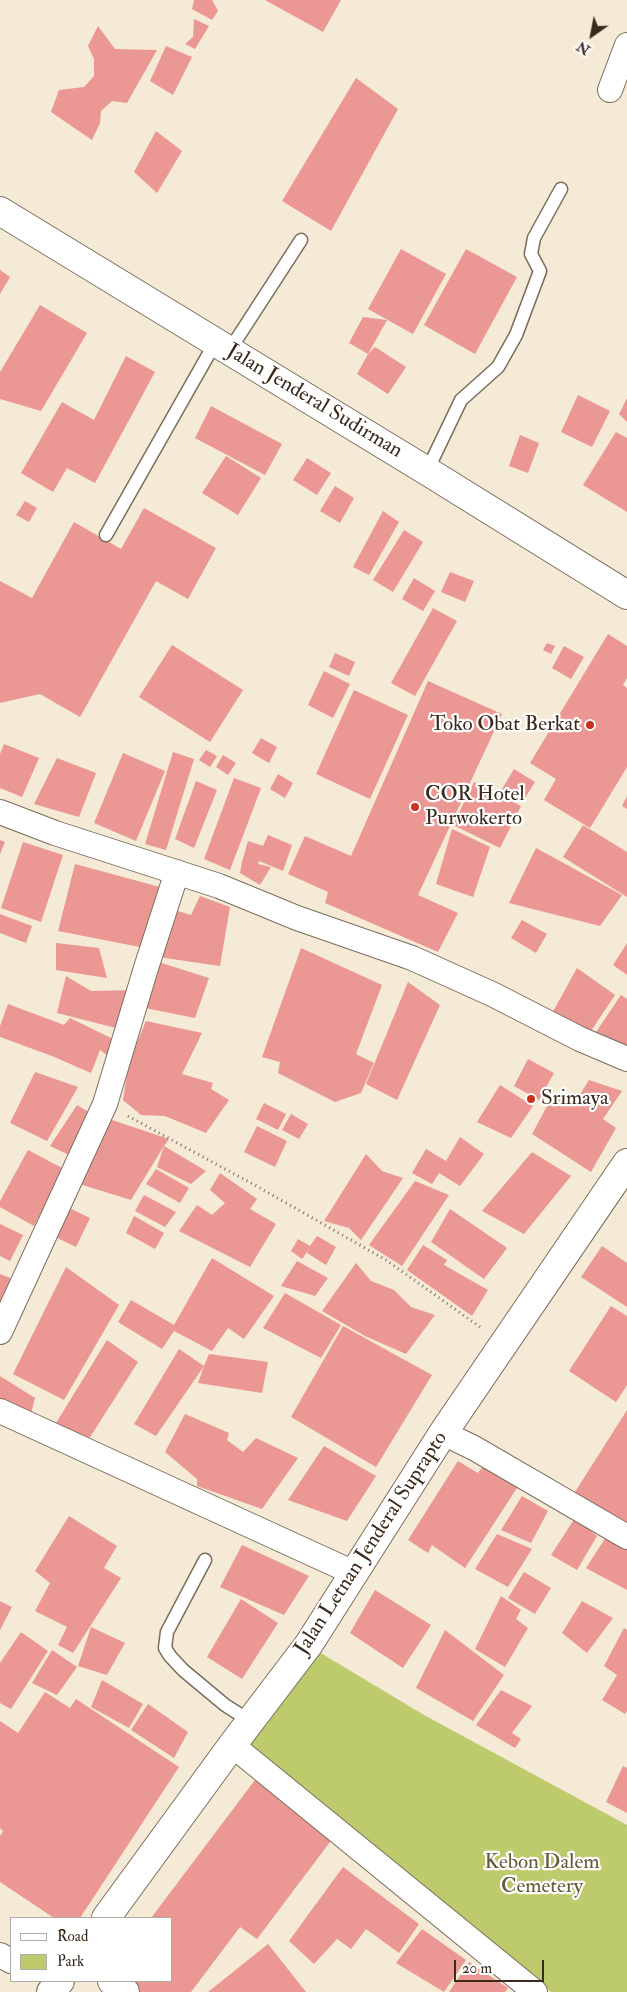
<!DOCTYPE html>
<html>
<head>
<meta charset="utf-8">
<style>
  body { margin:0 }
  #map { position:relative; width:627px; height:1992px; overflow:hidden; background:#f4ead5; font-family:"IM FELL Double Pica",serif }
  canvas { display:block }
  .legend { position:absolute; left:10px; top:1917px; width:162px; height:65px; box-sizing:border-box; background:#fff; border:1px solid #b1aaa5; margin:0; padding:6px 9px; list-style:none; font-size:15px; color:#3b2a1e }
  .legend li { display:flex; align-items:center; gap:10px; height:25px }
  .legend b { width:25px; border:1px solid #b1aaa5 }
  .north { position:absolute; left:567px; top:10px; width:50px; height:50px; -webkit-text-stroke:4px #fff; paint-order:stroke; rotate:213deg; font-size:14px; font-weight:700; line-height:20px; text-align:center; color:#3b2a1e }
  .north::after { content:''; display:block; margin:auto; width:18px; height:22px; background:#3b2a1e; clip-path:polygon(50% 0,100% 100%,50% 72%,0 100%) }
  .scale { position:absolute; left:454px; top:1960px; width:90px; height:22px; box-sizing:border-box; border:2px solid #3b2a1e; border-top:0; padding-left:6px; font-size:15px; line-height:18px; white-space:nowrap; color:#3b2a1e; -webkit-text-stroke:4px #fff; paint-order:stroke }
</style>
</head>
<body>
<div id="map">
<canvas width="627" height="1992"></canvas>
<ul class="legend">
<li><b style="height:6px;background:#fff"></b>Road</li>
<li><b style="height:14px;background:#becb6d"></b>Park</li>
</ul>
<div class="north">N</div>
<div class="scale">20 m</div>
</div>
<script>
const ctx = document.querySelector('canvas').getContext('2d');
ctx.lineJoin = 'round';
function fill(path, color) { ctx.fillStyle = color; ctx.fill(path, 'evenodd'); }
function trace(path, color, width, dash) { ctx.strokeStyle = color; ctx.lineWidth = width; ctx.lineCap = dash ? 'butt' : 'round'; ctx.setLineDash(dash || []); ctx.stroke(path); }
function label(font, color, halo, rows, align = 'center') {
  ctx.font = font + ' "IM FELL Double Pica",serif'; ctx.lineWidth = 4.5; ctx.setLineDash([]); ctx.textBaseline = 'middle'; ctx.strokeStyle = halo; ctx.fillStyle = color; for (const [text, x, y, turn = 0] of rows) {
    ctx.save(); ctx.translate(x, y); ctx.rotate((+turn || 0) * Math.PI / 180); ctx.textAlign = isNaN(turn) ? turn : align; if (halo) ctx.strokeText(text, 0, 0); ctx.fillText(text, 0, 0); ctx.restore();
  }
}
fill(new Path2D(`
  M309 1646 424 1715 627 1825V1992H551L349 1832 233 1746Z`), '#becb6d');
fill(new Path2D(`
  M194 0H212L218 11 212 20 192 9Z
  M265 0H341L323 32Z
  M194 19 209 26 195 49 185 44 193 37Z
  M98 26 115 49 157 50 127 103 112 101 101 111 100 123 92 140 51 112 59 90 84 87 94 76V59L88 46Z
  M166 46 192 57 173 95 150 81Z
  M356 78 398 109 331 231 282 201Z
  M156 131 182 151 157 193 134 172Z
  M401 249 446 274 413 334 368 309Z
  M466 249 517 277 475 354 424 325Z
  M0 270 10 277 0 294Z
  M40 305 87 333 41 411 0 399V372Z
  M363 317 387 320 368 354 349 343Z
  M375 347 406 367 388 394 357 374 368 354Z
  M126 356 155 372 95 483 67 468 53 492 21 473 62 402 94 420Z
  M578 395 610 411 592 447 561 432Z
  M627 398V422L619 414Z
  M211 406 282 444 265 475 195 438Z
  M616 432 627 438V512L583 485Z
  M520 435 539 443 528 473 509 466Z
  M226 456 261 478 238 515 202 493Z
  M307 458 331 473 317 495 293 480Z
  M335 486 354 498 340 523 320 511Z
  M25 501 37 508 29 522 16 515Z
  M144 508 216 548 188 599 156 581 80 717 40 694 0 703V581L32 598 74 522 121 549Z
  M383 511 399 522 369 575 353 567Z
  M404 530 423 542 393 592 373 580Z
  M450 572 474 581 465 602 441 592Z
  M414 578 435 591 423 611 402 599Z
  M433 608 457 621 415 696 391 683Z
  M608 634 627 646V678L623 685 627 688V767L590 828 544 800 556 779 530 763Z
  M547 643 555 646 551 654 543 650Z
  M172 645 243 690 210 742 139 697Z
  M564 646 584 657 571 679 552 668Z
  M335 653 355 662 349 676 329 667Z
  M324 671 350 684 333 718 308 705Z
  M428 681 502 714 418 895 458 913 438 952 325 903 328 892 288 874 305 836 351 856Z
  M354 690 408 715 370 799 316 774Z
  M261 738 277 747 269 763 252 753Z
  M4 744 39 758 22 797 0 788V754Z
  M206 750 217 756 210 767 199 760Z
  M173 752 194 759 166 850 145 844Z
  M123 753 165 771 136 841 94 823Z
  M223 755 236 763 228 775 216 767Z
  M57 758 96 773 79 817 34 804Z
  M514 769 535 782 523 801 502 789Z
  M278 774 293 783 285 798 270 789Z
  M234 778 261 788 230 870 204 859Z
  M196 781 217 790 194 848 175 839Z
  M474 782 521 806 500 848 453 825Z
  M627 796V809L622 806Z
  M583 825 627 852V897L563 857Z
  M452 829 490 847 473 897 436 884Z
  M268 835 292 845 283 871 259 861 258 864 271 867 260 885 240 873 242 862 248 841 263 846Z
  M0 840 5 842 0 854Z
  M23 842 63 855 41 922 1 908Z
  M536 848 622 895 600 926 509 903Z
  M75 864 160 887 150 949 58 931Z
  M200 896 230 907 220 966 158 957 171 909 191 915Z
  M0 914 32 926 26 943 0 933Z
  M522 920 547 934 536 953 511 938Z
  M56 943 99 948 107 978 56 970Z
  M627 943V975L613 965Z
  M301 948 382 985 356 1054 374 1063 361 1093 335 1102 278 1073 280 1062 262 1057Z
  M152 960 209 978 195 1018 140 1007Z
  M577 968 615 995 587 1037 550 1017Z
  M66 976 91 991 136 990 120 1029 57 1013Z
  M408 982 440 1005 397 1100 366 1084Z
  M621 995 627 999V1056L592 1038Z
  M8 1004 64 1025 70 1018 117 1041 108 1056 100 1050 91 1073 52 1056 0 1037V1026Z
  M146 1021 202 1033 182 1074 213 1083 211 1089 229 1100 206 1133 165 1116 141 1115 123 1100 129 1061Z
  M528 1059 554 1073 539 1100 514 1086Z
  M35 1072 78 1087 47 1141 10 1123Z
  M589 1080 622 1091 603 1119 616 1128 591 1172 532 1134 554 1093 574 1104Z
  M500 1085 533 1106 511 1138 477 1122Z
  M264 1103 286 1114 278 1130 256 1119Z
  M77 1105 97 1117 71 1156 50 1146Z
  M291 1114 308 1124 299 1139 282 1130Z
  M109 1119 169 1139 164 1146 206 1171 191 1184 157 1167 164 1146 131 1200 73 1182Z
  M257 1126 287 1141 275 1167 244 1152Z
  M460 1137 484 1154 460 1186 439 1173 432 1184 412 1173 426 1149 446 1161Z
  M28 1150 64 1169 34 1226 0 1207V1201Z
  M532 1152 571 1176 524 1234 482 1211Z
  M366 1154 382 1171 403 1178 361 1240 349 1228 324 1221Z
  M156 1169 189 1188 180 1203 146 1184Z
  M220 1173 257 1199 250 1209 276 1224 250 1267 179 1231 197 1205 212 1215 225 1203 210 1190Z
  M415 1181 449 1195 402 1266 369 1245Z
  M144 1195 176 1212 165 1227 135 1211Z
  M63 1205 90 1218 76 1247 49 1234Z
  M450 1209 507 1248 484 1279 431 1242Z
  M134 1216 164 1233 155 1249 126 1233Z
  M0 1224 23 1235 10 1261 0 1256Z
  M317 1236 336 1247 326 1265 307 1253 309 1249 302 1259 291 1251 298 1239 310 1246Z
  M423 1245 447 1260 444 1265 488 1290 472 1316 407 1270Z
  M602 1246 627 1263V1307L581 1277Z
  M212 1258 274 1296 244 1339 228 1328 212 1351 174 1331 162 1349 118 1322 131 1300 174 1325Z
  M297 1261 328 1278 315 1296 281 1286Z
  M356 1263 371 1281 394 1290 411 1307 435 1315 406 1354 365 1336 322 1311Z
  M66 1267 119 1305 64 1400 13 1374Z
  M0 1274 13 1279 0 1312Z
  M285 1293 341 1325 321 1358 263 1328Z
  M611 1306 627 1316V1385L616 1402 569 1371Z
  M343 1326 432 1375 376 1467 291 1417Z
  M107 1340 138 1362 85 1445 53 1428Z
  M179 1349 204 1366 209 1354 268 1362 262 1393 198 1383 204 1366 156 1436 134 1424Z
  M0 1376 35 1398 30 1418 0 1399Z
  M627 1410V1525L575 1492Z
  M185 1414 229 1433 227 1440 243 1452 256 1438 298 1458 262 1509 197 1486V1479L165 1452Z
  M324 1446 376 1476 347 1521 288 1500Z
  M458 1461 478 1473 483 1466 517 1488 465 1568 432 1545 428 1553 408 1540Z
  M522 1496 548 1511 531 1543 501 1530Z
  M69 1516 117 1546 104 1568 121 1578 73 1653 58 1645 67 1627 35 1611 50 1583 35 1571Z
  M575 1518 597 1536 577 1570 551 1555Z
  M497 1534 532 1549 508 1587 475 1569Z
  M606 1537 627 1549V1590L586 1568Z
  M242 1545 309 1576 284 1615 220 1587Z
  M524 1572 551 1588 535 1614 508 1598Z
  M375 1590 431 1625 403 1668 350 1633Z
  M501 1596 521 1610 516 1619 528 1628 505 1667 475 1649Z
  M241 1599 278 1623 242 1679 207 1657Z
  M0 1601 12 1607 0 1630Z
  M582 1601 613 1618 587 1653 562 1633Z
  M91 1627 125 1643 107 1675 78 1666Z
  M624 1628 627 1630V1711L625 1714 602 1700 617 1675 604 1666Z
  M445 1630 504 1675 473 1721 416 1688Z
  M21 1632 48 1651 11 1709 0 1703V1663Z
  M52 1650 77 1667 57 1695 32 1683Z
  M102 1680 143 1704 129 1728 91 1707Z
  M501 1690 532 1706 512 1733 521 1739 515 1748 476 1725Z
  M45 1692 70 1708 76 1699 179 1767 80 1918H54L0 1882V1836L3 1831 0 1828V1721L18 1733Z
  M148 1704 188 1732 174 1758 131 1730Z
  M623 1766 627 1768V1813L606 1802Z
  M258 1776 336 1834 257 1939 240 1927 191 1992H139L124 1981H171V1918H151Z
  M343 1867 419 1924 399 1953 366 1929 351 1949 337 1939 314 1964 289 1941Z
  M422 1929 466 1960 444 1992 396 1963Z
  M268 1944 306 1992H208Z
  M469 1962 508 1988 505 1992H449Z`), '#eb9793');
const service = new Path2D(`
  M229 351 301 240
  M427 471 461 400 498 367 516 335 540 271 531 254 534 238 561 189
  M106 535 215 343
  M205 1560 167 1632 165 1648 170 1656 183 1670 225 1705 250 1721`);
const minor = new Path2D(`
  M610 90 627 45
  M0 812 55 833 219 886 297 918 412 958 492 994 580 1039 627 1059
  M0 1332 105 1104 146 968 177 872
  M0 1411 354 1573
  M443 1433 474 1448 627 1537
  M232 1745 535 1992
  M0 1955 11 1961`);
const tertiary = new Path2D(`
  M106 1918 233 1744 309 1644 443 1433 627 1163
  M112 1981 125 1992
  M51 1992 60 1981`);
const primary = new Path2D(`
  M0 211 427 471 627 595`);
trace(service, '#7c6d5e', 15);
trace(minor, '#7c6d5e', 26);
trace(tertiary, '#7c6d5e', 30);
trace(primary, '#7c6d5e', 30);
trace(new Path2D(`
  M128 1116 260 1188 386 1260 480 1327`), '#7c6d5e', 3, [1, 4]);
trace(service, '#fff', 12);
trace(minor, '#fff', 24);
trace(tertiary, '#fff', 28);
trace(primary, '#fff', 28);
for (const [x, y, r, color] of [
  [590,725,5,"#c8321e"],
  [415,807,5,"#c8321e"],
  [531,1099,5,"#c8321e"]
]) { const dot = new Path2D(); dot.arc(x, y, r, 0, 2 * Math.PI); ctx.fillStyle = color; ctx.fill(dot); trace(dot, '#fff', 2); }
label('21px', '#3b2a1e', '#fff', [
  ["Jalan Jenderal Sudirman",314,402,31],
  ["Jalan Letnan Jenderal Suprapto",372,1544,-57]
]);
label('21px', '#3b2a1e', '#fff', [
  ["Toko Obat Berkat",580,725,"right"],
  ["COR Hotel",425,795],
  ["Purwokerto",425,819],
  ["Srimaya",541,1099]
], 'left');
label('21px', '#625a36', '#fff', [
  ["Kebon Dalem",542,1863],
  ["Cemetery",542,1887]
]);
</script>
</body>
</html>
